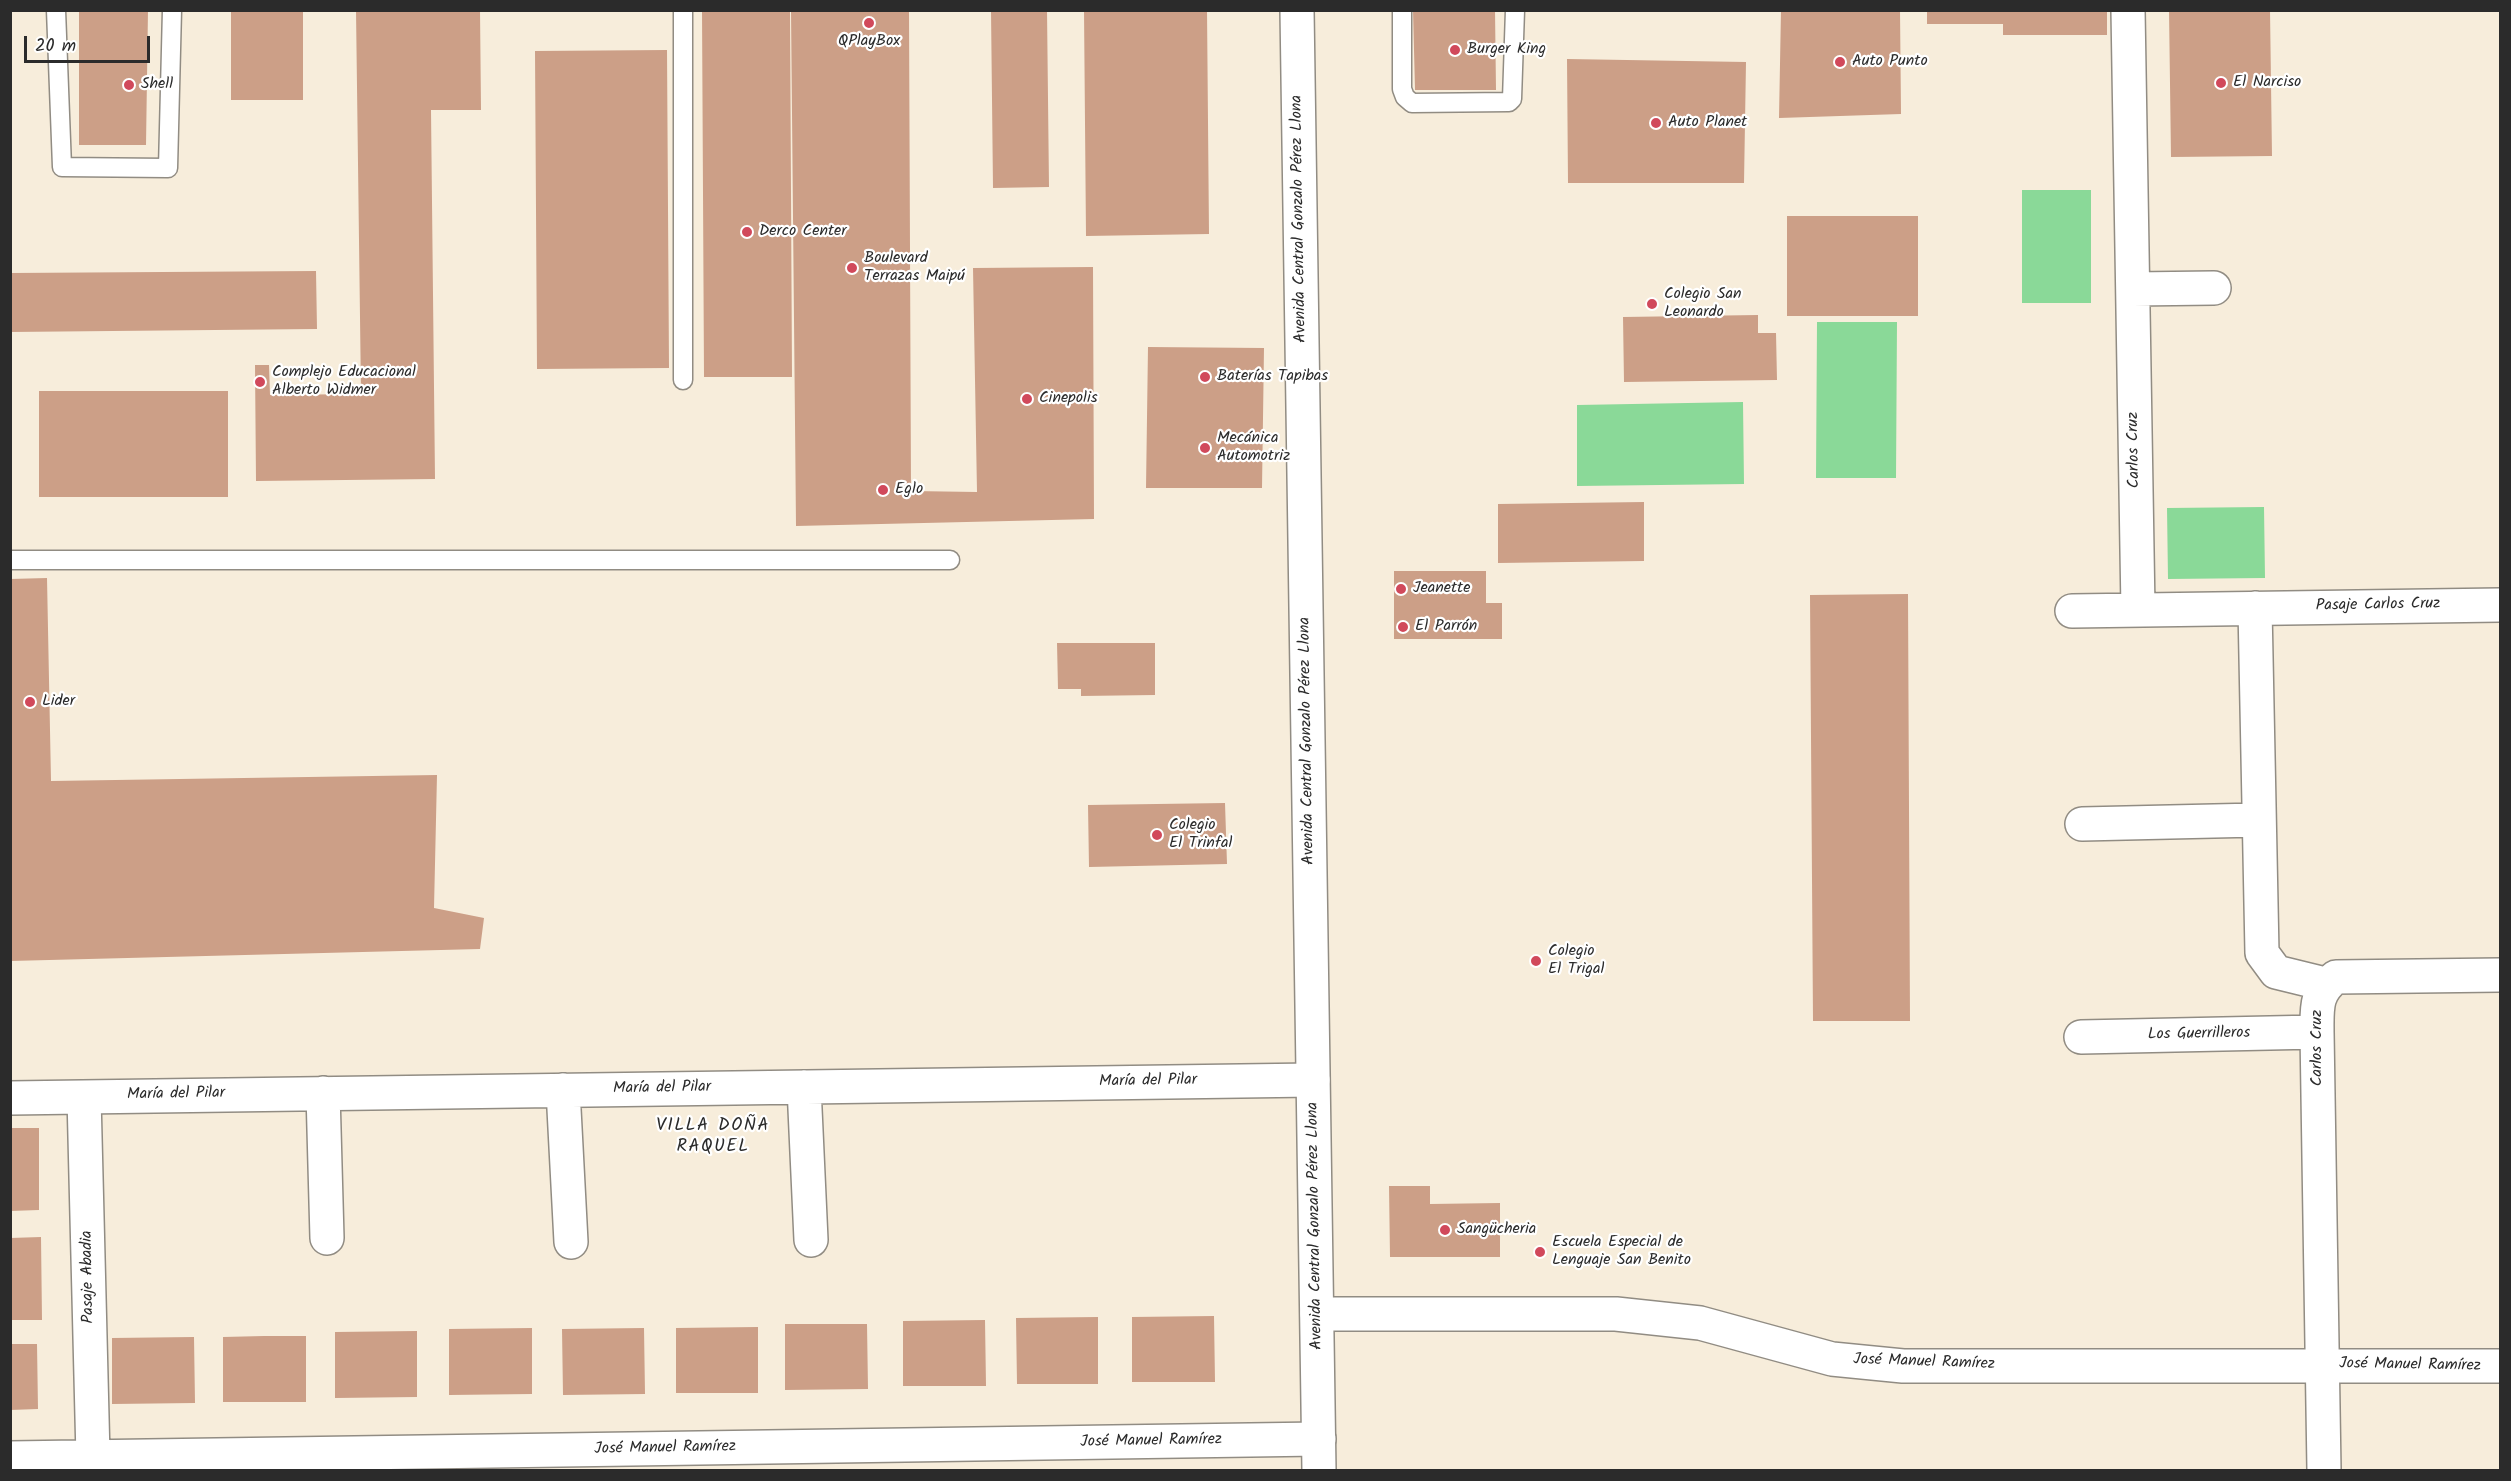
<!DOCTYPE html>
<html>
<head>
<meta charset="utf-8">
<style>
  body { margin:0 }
  #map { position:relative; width:2511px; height:1481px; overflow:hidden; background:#f7eddb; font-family:Kalam,sans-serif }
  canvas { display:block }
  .frame { position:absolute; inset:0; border:12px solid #2b2b2b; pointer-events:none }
  .scale { position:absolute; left:24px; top:36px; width:126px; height:27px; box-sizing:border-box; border:3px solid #2b2b2b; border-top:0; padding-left:8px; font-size:18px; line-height:21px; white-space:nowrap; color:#2b2b2b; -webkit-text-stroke:4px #fff; paint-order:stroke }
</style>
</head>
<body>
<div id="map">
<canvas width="2511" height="1481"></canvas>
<div class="frame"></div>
<div class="scale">20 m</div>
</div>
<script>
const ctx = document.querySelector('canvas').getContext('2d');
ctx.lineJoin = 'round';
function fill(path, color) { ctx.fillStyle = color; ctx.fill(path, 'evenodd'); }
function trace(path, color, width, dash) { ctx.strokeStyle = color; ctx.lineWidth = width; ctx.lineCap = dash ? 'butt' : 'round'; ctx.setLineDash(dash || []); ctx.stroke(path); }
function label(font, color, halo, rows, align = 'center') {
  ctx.font = font + ' Kalam,sans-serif'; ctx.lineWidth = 4.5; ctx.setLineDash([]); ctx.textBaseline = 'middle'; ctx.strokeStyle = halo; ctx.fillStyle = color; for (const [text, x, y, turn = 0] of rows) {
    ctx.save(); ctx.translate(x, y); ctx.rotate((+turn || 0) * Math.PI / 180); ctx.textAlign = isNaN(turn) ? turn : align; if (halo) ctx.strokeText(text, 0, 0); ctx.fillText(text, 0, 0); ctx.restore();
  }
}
fill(new Path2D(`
  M2022 190H2091V303H2022Z
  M1817 322H1897L1896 478H1816Z
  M1743 402 1744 484 1577 486V405Z
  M2264 507 2265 578 2168 579 2167 508Z`), '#8ad998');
fill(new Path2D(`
  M79 10H148L146 145H79Z
  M231 10H303V100H231Z
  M356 10H480L481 110H431L435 479 256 481 255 365H269L270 395 361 394Z
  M702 10H790L792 377H704Z
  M791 10H909L911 491 977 492 973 268 1093 267 1094 519 796 526Z
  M991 10H1047L1049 187 993 188Z
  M1084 10H1207L1209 234 1086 236Z
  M1413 10H1495L1496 90H1415Z
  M1781 10H1900L1901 114 1779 118Z
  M1927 10H2107V35H2003V24H1927Z
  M2169 10H2270L2272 156 2171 157Z
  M667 50 669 368 537 369 535 51Z
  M1567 59 1746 62 1744 183H1568Z
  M1787 216H1918V316H1787Z
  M316 271 317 329 10 332V273Z
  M1758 315V333H1776L1777 380 1624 382 1623 317Z
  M1148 347 1264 348 1262 488H1146Z
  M39 391H228V497H39Z
  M1644 502V561L1498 563V504Z
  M1394 571H1486V603H1502V639H1394Z
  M47 578 51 781 437 775 434 908 484 918 480 949 10 961V579Z
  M1908 594 1910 1021H1813L1810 595Z
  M1057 643H1155V695L1081 696V689H1058Z
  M1225 803 1227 864 1089 867 1088 805Z
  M10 1128H39V1210L10 1211Z
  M1389 1186H1430V1204L1500 1203V1257H1390Z
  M41 1237 42 1320H10V1238Z
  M1214 1316 1215 1382H1132V1317Z
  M1098 1317V1384H1017L1016 1318Z
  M985 1320 986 1386H903V1321Z
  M785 1324H867L868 1389 785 1390Z
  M758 1327V1393H676V1328Z
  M532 1328V1394L449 1395V1329Z
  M644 1328 645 1394 563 1395 562 1329Z
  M417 1331V1397L335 1398V1332Z
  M264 1336H306V1402H223V1337Z
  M194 1337 195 1403 112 1404V1338Z
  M10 1344H37L38 1409 10 1410Z`), '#cc9f87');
const service = new Path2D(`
  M56 10 62 167 168 168 172 10
  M683 10V380
  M1402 10V89L1405 97 1412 103 1509 102 1512 99 1515 10
  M10 560H950`);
const minor = new Path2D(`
  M2128 10 2138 610
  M2133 289 2214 288
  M2255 608 2262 953 2276 972 2325 984
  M2072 611 2500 605
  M2082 824 2258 820
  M2081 1037 2317 1032
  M804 1087 811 1240
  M563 1090 571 1242
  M323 1093 327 1238
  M84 1097 93 1457
  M10 1098 1313 1080
  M1317 1314H1616L1700 1323 1832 1359 1903 1366H2500
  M10 1458 1319 1439
  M2324 1470 2317 1032C2317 1009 2315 992 2336 977L2500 975`);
const tertiary = new Path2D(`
  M1297 10 1319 1470`);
trace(service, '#918c83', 21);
trace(minor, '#918c83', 36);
trace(tertiary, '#918c83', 36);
trace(service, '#fff', 18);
trace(minor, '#fff', 33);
trace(tertiary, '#fff', 33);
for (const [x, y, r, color] of [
  [869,23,6,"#d1495b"],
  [1455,50,6,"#d1495b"],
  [1840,62,6,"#d1495b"],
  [2221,83,6,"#d1495b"],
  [129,85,6,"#d1495b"],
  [1656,123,6,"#d1495b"],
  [747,232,6,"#d1495b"],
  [852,268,6,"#d1495b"],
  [1652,304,6,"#d1495b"],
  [1205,377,6,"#d1495b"],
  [260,382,6,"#d1495b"],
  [1027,399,6,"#d1495b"],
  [1205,448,6,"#d1495b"],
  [883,490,6,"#d1495b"],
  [1401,589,6,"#d1495b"],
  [1403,627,6,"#d1495b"],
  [30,702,6,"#d1495b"],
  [1157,835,6,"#d1495b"],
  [1536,961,6,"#d1495b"],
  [1445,1230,6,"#d1495b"],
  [1540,1252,6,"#d1495b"]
]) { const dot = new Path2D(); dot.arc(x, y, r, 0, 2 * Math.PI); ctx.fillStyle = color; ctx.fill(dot); trace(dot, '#fff', 2); }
label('16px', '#2b2b2b', '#fff', [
  ["QPlayBox",869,42,"center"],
  ["Burger King",1467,50],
  ["Auto Punto",1852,62],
  ["El Narciso",2233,83],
  ["Shell",141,85],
  ["Auto Planet",1668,123],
  ["Derco Center",759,232],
  ["Boulevard",864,259],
  ["Terrazas Maipú",864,277],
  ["Colegio San",1664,295],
  ["Leonardo",1664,313],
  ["Complejo Educacional",272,373],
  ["Alberto Widmer",272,391],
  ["Baterías Tapibas",1217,377],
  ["Cinepolis",1039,399],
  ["Mecánica",1217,439],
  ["Automotriz",1217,457],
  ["Eglo",895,490],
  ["Jeanette",1413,589],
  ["El Parrón",1415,627],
  ["Lider",42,702],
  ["Colegio",1169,826],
  ["El Trinfal",1169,844],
  ["Colegio",1548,952],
  ["El Trigal",1548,970],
  ["Sangücheria",1457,1230],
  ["Escuela Especial de",1552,1243],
  ["Lenguaje San Benito",1552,1261]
], 'left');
label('16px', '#2b2b2b', '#fff', [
  ["Avenida Central Gonzalo Pérez Llona",1300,219,-91],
  ["Carlos Cruz",2135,450,-91],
  ["Pasaje Carlos Cruz",2378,606,-1],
  ["Avenida Central Gonzalo Pérez Llona",1308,741,-91],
  ["Los Guerrilleros",2199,1035,-1],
  ["Carlos Cruz",2318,1048,-90],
  ["María del Pilar",1148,1082,-1],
  ["María del Pilar",662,1089,-1],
  ["María del Pilar",176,1095,-1],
  ["Avenida Central Gonzalo Pérez Llona",1316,1226,-91],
  ["Pasaje Abadia",89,1277,-91],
  ["José Manuel Ramírez",1924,1363,2],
  ["José Manuel Ramírez",2410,1366,1],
  ["José Manuel Ramírez",1151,1442,-1],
  ["José Manuel Ramírez",665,1449,-1]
]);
ctx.letterSpacing = '1.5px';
label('18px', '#2b2b2b', '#fff', [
  ["VILLA DOÑA",713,1127],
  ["RAQUEL",713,1148]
]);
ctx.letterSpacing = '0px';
</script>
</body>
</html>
